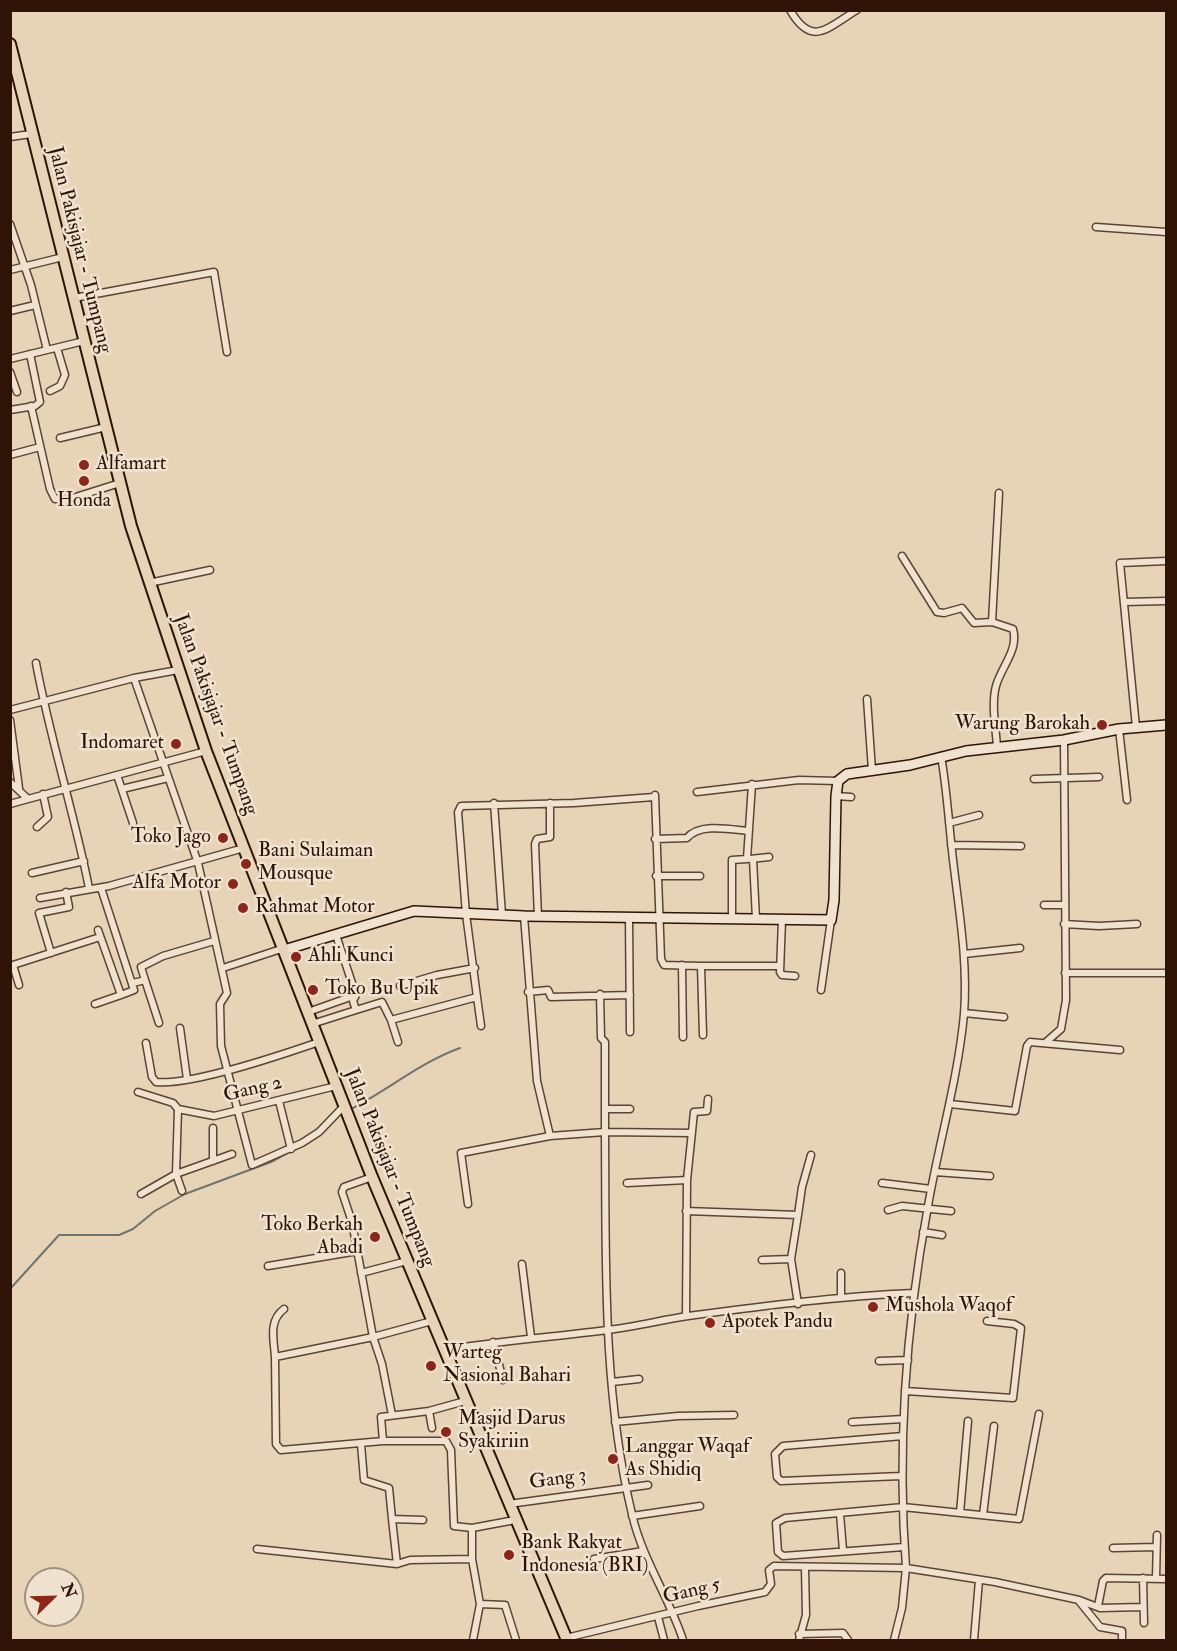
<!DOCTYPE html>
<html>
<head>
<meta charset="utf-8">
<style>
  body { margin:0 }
  #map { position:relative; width:1177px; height:1651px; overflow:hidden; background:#e7d4b6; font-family:"IM FELL Double Pica",serif }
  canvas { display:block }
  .frame { position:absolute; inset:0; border:12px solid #2f1306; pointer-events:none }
  .north { position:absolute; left:24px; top:1567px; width:60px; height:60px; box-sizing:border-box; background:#efe3d0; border:2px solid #a2907f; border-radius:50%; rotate:67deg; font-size:16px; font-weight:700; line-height:24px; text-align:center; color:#2f1306 }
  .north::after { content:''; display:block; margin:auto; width:21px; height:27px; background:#8f2418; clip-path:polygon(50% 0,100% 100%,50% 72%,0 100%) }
</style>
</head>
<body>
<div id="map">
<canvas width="1177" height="1651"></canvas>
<div class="frame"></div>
<div class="north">N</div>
</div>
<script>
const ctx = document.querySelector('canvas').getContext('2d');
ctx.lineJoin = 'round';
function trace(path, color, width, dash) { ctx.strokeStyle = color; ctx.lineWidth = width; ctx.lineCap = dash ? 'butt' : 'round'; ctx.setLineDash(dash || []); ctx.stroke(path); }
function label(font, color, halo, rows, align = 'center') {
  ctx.font = font + ' "IM FELL Double Pica",serif'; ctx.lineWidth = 5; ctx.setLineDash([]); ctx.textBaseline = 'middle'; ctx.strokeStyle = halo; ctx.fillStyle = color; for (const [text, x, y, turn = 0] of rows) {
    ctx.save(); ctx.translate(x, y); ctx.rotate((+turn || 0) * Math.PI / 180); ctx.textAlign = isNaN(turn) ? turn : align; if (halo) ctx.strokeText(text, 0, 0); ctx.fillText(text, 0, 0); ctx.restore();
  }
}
trace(new Path2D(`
  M351 1109C388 1090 421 1062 460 1048
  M330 1125 338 1116
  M10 1289 59 1235H119L133 1229 155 1211 185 1194 271 1162 317 1137`), '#6e756f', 2);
const street = new Path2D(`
  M790 10C812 48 827 28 857 10
  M10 137 31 134
  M10 224 31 285 47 350
  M1096 227 1166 232
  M10 270 63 257
  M74 298 214 272 227 352
  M10 311 35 305
  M10 359 84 341
  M10 372 17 392
  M50 391 60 386 65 375 57 348
  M31 406 50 489 55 499 66 500 120 483
  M10 410 35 406 40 402 30 354
  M60 438 106 427
  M10 455 40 447
  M902 556 937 612 944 613 962 608 974 623 992 622
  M149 583 210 570
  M1124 602 1166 601
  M36 663C50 739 74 812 89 888
  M134 678 198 863 227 993 220 1004 221 1046 252 1165 302 1143 319 1132 344 1106
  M867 699 872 770
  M10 710 134 678 178 670
  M10 720 19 788
  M1136 727 1120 563 1166 561
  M1119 729 1127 800
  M997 747C996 729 991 704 996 686 1001 667 1019 650 1013 629L992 622 999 493
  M941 756C947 790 949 826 953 860 959 911 968 963 964 1014 958 1079 939 1142 928 1206 906 1325 897 1448 906 1568L995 1582 1079 1600 1100 1608 1143 1607
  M117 775 133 823
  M1034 779 1099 777
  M10 782 28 799 206 751
  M122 789 168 778
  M697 792 799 780 838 781
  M655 795 661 959 664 965 701 966 703 1035
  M836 796 851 797
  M494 803 502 915
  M10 804 28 799
  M949 823 979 815
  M37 827 48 817 43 794
  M655 839 687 838C699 823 729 829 748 831
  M951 845 1021 846
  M750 859 769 857
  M753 859 756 919
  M32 873 84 861
  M656 876H700
  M40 898 109 886 244 848
  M1044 905H1064
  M524 916 537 1081 550 1136 605 1132C606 1259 602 1390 632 1514 642 1559 669 1597 683 1640
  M538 917 535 844 537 839 550 837V803
  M629 918 630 1032
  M732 918V860L747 859 752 784
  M782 920 780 972 782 975 795 976
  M1064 924 1099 926 1137 924
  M98 930 121 995 134 990 101 888
  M336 935 356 995 353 1001 356 1010 382 1002 391 1020
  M51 953 39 913 69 907 66 892
  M964 954 1020 948
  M682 965 683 1037
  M701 966H780
  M223 968 278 950H283
  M1065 973H1166
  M145 980 141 967 163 956 214 941
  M133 983 145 980 159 1023
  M19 985 13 965 100 937
  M400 986 437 975 475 968
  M821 990 831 920
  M528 992 548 990 551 997 630 995
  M600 994 601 1038 605 1042V1132L692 1133
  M477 997 481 1026
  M95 1004 121 995
  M308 1012 356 995
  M964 1013 1004 1017
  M312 1024 356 1010
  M180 1028 187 1079
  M398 1042 391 1020 477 997 466 914 458 812 461 806 574 803 654 797
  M146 1043 152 1077 156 1082C191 1086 284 1054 319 1042
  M1045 1043 1061 1029 1066 1000 1064 740
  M138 1092 173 1103 178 1109 176 1174 232 1154
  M279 1101 291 1149
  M950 1104 1015 1111 1027 1046 1030 1042 1120 1050
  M178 1109 214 1116 336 1086
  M606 1109H630
  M213 1161V1128
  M935 1172 990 1176
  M372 1177 344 1187 342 1192 352 1222 373 1337 382 1364 392 1415
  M687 1180 694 1112 707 1111 708 1099
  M627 1183 687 1180 686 1316
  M882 1183 931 1189
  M141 1194 176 1174 182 1191
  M468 1204 461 1153 550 1136
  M888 1210 902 1206 951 1211
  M686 1211 798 1215 791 1259 798 1304
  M798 1215 802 1187 811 1155
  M923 1232 942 1235
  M762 1260 791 1259
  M522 1264 531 1337
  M268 1266 358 1251
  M361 1273 407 1261
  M841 1273V1296
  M432 1321 373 1337 275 1357 276 1444 281 1450 383 1441H446L451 1450 454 1526 472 1528 515 1520
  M493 1342 503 1380
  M445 1350C499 1341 553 1337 607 1330 635 1327 661 1320 688 1316 763 1306 839 1296 914 1293
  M275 1357C274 1340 268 1321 284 1309
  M879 1361 908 1360
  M612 1382 639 1379
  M905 1391 1013 1398 1021 1328 1014 1324 987 1321
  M429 1411 432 1428
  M615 1422 678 1416 734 1415
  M852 1422 903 1419
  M383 1441 381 1417 429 1411 465 1401
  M361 1444 364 1480 389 1488 392 1519
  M901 1476 781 1481 777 1477 775 1454 783 1446 903 1436
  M509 1504 648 1485
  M960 1513 968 1421
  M840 1514 843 1550
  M983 1515 994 1426
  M632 1516 700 1506
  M904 1547 783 1556 778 1552 776 1523 785 1518 903 1507 1019 1519 1039 1414
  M1113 1548 1156 1547
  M257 1549 397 1564 410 1560 472 1559V1528
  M472 1559 480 1604 505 1605 516 1640
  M594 1559 643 1551
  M397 1564 392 1519 423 1520
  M1143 1578 1144 1623
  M1156 1579 1157 1535
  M1079 1601 1100 1627 1122 1631V1640
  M1098 1606 1103 1581 1106 1578 1166 1579
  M658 1617 664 1640
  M799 1634 843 1633 848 1640
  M566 1638 698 1606 765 1592 771 1584 769 1570 774 1566 906 1568 902 1608 894 1640
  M473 1640 480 1604
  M799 1640 806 1615 805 1568
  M974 1640 979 1580`);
const secondary = new Path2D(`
  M284 950 414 911 524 916 831 920 834 900 836 796 838 781 847 774 910 765 966 751 1064 740 1119 729 1166 725`);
const primary = new Path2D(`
  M10 44 131 526 206 751 372 1177 567 1640`);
trace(street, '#5d4332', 9);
trace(secondary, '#2f1306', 12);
trace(primary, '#2f1306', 14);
trace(street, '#efe3d0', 6);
trace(secondary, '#efe3d0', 9);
trace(primary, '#e7d4b6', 10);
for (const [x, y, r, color] of [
  [84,465,6,"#8f2418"],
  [84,481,6,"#8f2418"],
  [1102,725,6,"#8f2418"],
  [176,744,6,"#8f2418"],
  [223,838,6,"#8f2418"],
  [246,864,6,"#8f2418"],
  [233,884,6,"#8f2418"],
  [243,908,6,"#8f2418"],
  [296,957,6,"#8f2418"],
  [313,990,6,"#8f2418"],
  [375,1237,6,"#8f2418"],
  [873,1307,6,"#8f2418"],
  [710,1323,6,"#8f2418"],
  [431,1366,6,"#8f2418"],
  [446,1432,6,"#8f2418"],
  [613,1459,6,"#8f2418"],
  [509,1555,6,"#8f2418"]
]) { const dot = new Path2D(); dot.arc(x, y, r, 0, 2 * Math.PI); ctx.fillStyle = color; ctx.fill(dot); trace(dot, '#efe3d0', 2); }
label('20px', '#2f1306', '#efe3d0', [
  ["Jalan Pakisjajar - Tumpang",79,250,76],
  ["Jalan Pakisjajar - Tumpang",215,715,70],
  ["Gang 2",253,1090,-13],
  ["Jalan Pakisjajar - Tumpang",389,1168,68],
  ["Gang 3",558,1480,-8],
  ["Gang 5",692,1592,-13]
]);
label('20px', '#2f1306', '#efe3d0', [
  ["Alfamart",96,465],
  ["Honda",84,502,"center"],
  ["Warung Barokah",1090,725,"right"],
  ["Indomaret",164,744,"right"],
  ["Toko Jago",211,838,"right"],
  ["Bani Sulaiman",258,852],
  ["Mousque",258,875],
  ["Alfa Motor",221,884,"right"],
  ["Rahmat Motor",255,908],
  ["Ahli Kunci",308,957],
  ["Toko Bu Upik",325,990],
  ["Toko Berkah",363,1226,"right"],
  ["Abadi",363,1249,"right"],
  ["Mushola Waqof",885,1307],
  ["Apotek Pandu",722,1323],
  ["Warteg",443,1354],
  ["Nasional Bahari",443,1377],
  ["Masjid Darus",458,1420],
  ["Syakiriin",458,1443],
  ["Langgar Waqaf",625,1448],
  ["As Shidiq",625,1471],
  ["Bank Rakyat",521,1544],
  ["Indonesia (BRI)",521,1567]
], 'left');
</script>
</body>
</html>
